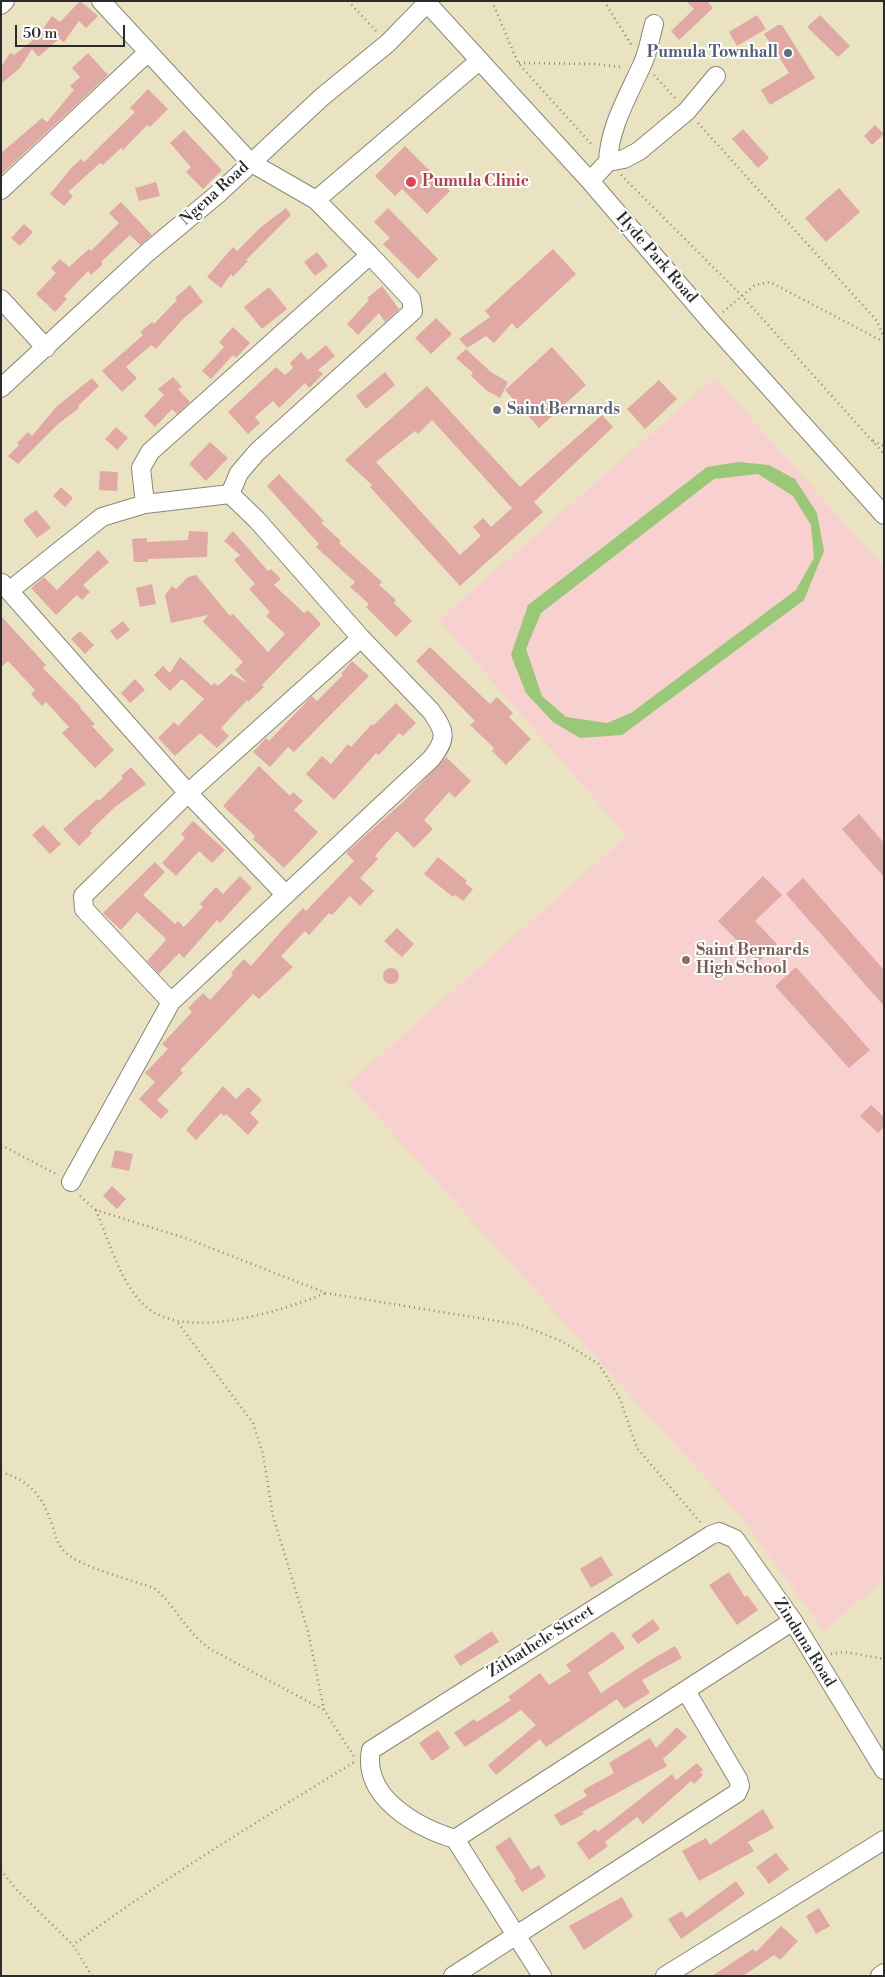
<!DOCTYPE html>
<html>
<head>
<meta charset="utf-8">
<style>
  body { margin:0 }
  #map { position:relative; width:885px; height:1977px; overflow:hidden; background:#eae3c2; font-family:"Libre Bodoni",serif }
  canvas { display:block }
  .frame { position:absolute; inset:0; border:2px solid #2b2b2b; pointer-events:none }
  .scale { position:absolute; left:15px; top:25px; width:110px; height:22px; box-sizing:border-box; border:2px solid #2b2b2b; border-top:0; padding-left:6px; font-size:15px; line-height:18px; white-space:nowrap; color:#2b2b2b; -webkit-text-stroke:4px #fff; paint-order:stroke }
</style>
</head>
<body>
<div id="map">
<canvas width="885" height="1977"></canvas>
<div class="frame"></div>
<div class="scale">50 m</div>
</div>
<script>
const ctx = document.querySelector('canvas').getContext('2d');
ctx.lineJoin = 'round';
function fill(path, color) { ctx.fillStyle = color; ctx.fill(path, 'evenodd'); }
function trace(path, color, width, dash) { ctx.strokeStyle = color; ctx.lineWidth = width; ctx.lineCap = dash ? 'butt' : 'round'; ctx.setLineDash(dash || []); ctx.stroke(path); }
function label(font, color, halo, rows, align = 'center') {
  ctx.font = font + ' "Libre Bodoni",serif'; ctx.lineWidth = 4; ctx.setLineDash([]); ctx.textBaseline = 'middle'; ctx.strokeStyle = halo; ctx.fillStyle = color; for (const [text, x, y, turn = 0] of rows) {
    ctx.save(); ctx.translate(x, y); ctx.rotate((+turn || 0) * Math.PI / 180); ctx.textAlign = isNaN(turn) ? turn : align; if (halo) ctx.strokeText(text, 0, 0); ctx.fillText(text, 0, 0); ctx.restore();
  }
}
fill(new Path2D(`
  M715 378 884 568V1579L824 1631 741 1517 348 1084 627 836 439 620Z`), '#f7d0cf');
fill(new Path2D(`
  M738 462 769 465 795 479 817 513 824 551 804 600 622 735 580 738 553 722 526 693 511 655 528 605 707 467ZM758 474 793 496 811 525 814 558 796 590 631 713 607 723 566 717 542 696 526 649 541 613 714 479Z`), '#99c877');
fill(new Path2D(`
  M80 1 98 16 86 28 79 21 64 42 59 39 38 57 32 49 20 68 1 84V67L10 53 14 55 38 36 52 16 60 22Z
  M686 1H707L713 8 679 40 671 31 694 9Z
  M757 15 766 29 737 46 729 32Z
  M820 15 850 46 838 57 807 27Z
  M778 25H782L815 78 770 105 761 90 789 73 764 34Z
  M88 53 108 75 1 175V153L42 118 47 122 74 90 70 86 80 77 72 68Z
  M148 89 168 109 150 127 147 125 123 150 121 148 103 165 100 163 68 192 73 196 64 206 50 194 73 166 81 159 84 162 135 112 130 108Z
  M875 125 884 134 872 145 864 136Z
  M743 129 769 158 758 168 732 139Z
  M184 130 222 170 203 189 186 172 191 167 170 143Z
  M405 146 450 191 427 214 402 189 395 196 375 176Z
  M156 182 160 196 139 201 135 188Z
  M839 188 860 212 826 242 805 218Z
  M121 202 152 235 140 245 130 235 101 262 103 264 91 275 88 271 64 296 67 299 55 312 36 294 56 273 51 268 60 259 69 267 89 249 91 251 119 223 109 213Z
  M286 208 291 215 246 260 248 261 233 277 231 274 221 288 207 277 233 247 237 251 260 228Z
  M388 208 438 259 418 279 383 244 390 238 374 222Z
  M24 224 33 232 20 246 11 238Z
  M553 249 576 274 517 329 512 323 494 343 486 336 467 348 459 339 490 317 485 311Z
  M317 252 328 266 315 276 304 262Z
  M190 285 203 302 184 318 156 349 151 345 126 367 137 378 122 392 102 371 143 335 140 332 152 322 154 324 177 300 175 298Z
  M382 286 399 309 385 322 379 313 358 335 347 324 369 300 367 298Z
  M269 287 287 309 262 329 244 307Z
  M436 318 452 334 431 354 415 338Z
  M233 327 250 343 236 358 233 355 211 379 202 371 224 347 219 342Z
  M326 345 335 356 318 370 323 374 309 388 305 383 279 408 273 401 255 417 260 423 248 434 228 412 276 367 285 375 293 368 290 363 301 352 308 360Z
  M552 347 586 385 539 428 505 390Z
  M466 349 491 372 508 382 500 398 486 390 471 376 473 373 456 358Z
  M385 372 395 385 366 409 356 396Z
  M173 377 182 387 178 389 190 402 177 414 172 409 155 427 144 416 164 395 158 389Z
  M92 378 99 386 78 406 79 408 57 425 18 464 8 456 19 445 17 443 28 432 32 436 56 407Z
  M659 380 677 399 645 429 627 409Z
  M427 386 520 487 602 415 613 427 534 502 543 512 460 586 370 487 372 485 345 460ZM432 420 512 508 491 527 483 518 473 527 481 536 460 555 376 462 415 431 418 434Z
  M116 427 128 438 117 450 105 439Z
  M210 442 228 458 206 481 189 464Z
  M100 471 118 472 117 491 99 490Z
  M279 474 324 521 321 523 341 541 339 543 382 582 379 585 396 600 394 603 412 621 396 637 366 607 369 604 350 587 355 582 316 547 319 544 267 486Z
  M61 487 73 498 65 507 53 496Z
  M36 510 51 528 37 538 23 520Z
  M189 531 208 532 207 557 148 559V562H134L132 539 147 538V542L188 540Z
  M233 531 268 571 271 569 281 579 274 585 304 613 308 610 321 624 262 685 264 687 248 702 247 700 221 728 229 736 217 748 200 733 175 756 158 738 174 722 178 726 204 699 182 679 170 691 154 675 163 666 170 673 180 657 212 686 214 683 218 686 231 674 247 683 235 670 243 662 203 622 208 615 171 623 165 595 172 586 176 589 188 577 196 575 230 616 233 614 268 652 285 634 266 616 270 612 249 589 255 584 234 560 240 555 224 541Z
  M98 550 109 562 83 585 90 592 82 600 77 595 56 615 31 588 44 577 57 590Z
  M152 584 156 604 140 607 136 588Z
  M1 616 46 665 43 668 81 707 80 708 95 724 92 726 114 750 95 768 62 733 69 727 46 702 42 706 31 694 35 690 8 661 1 667Z
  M123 621 130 630 117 640 110 631Z
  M80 631 94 645 85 654 71 639Z
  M430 647 490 704 497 697 513 713 509 717 531 739 506 765 492 751 494 748 470 725 475 721 416 661Z
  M352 661 369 676 294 752 288 747 270 767 253 752 266 738 269 741 312 696 317 701 343 675 341 674Z
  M135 679 145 690 130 703 121 693Z
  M396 703 416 723 403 736 399 733 379 755 376 753 334 800 306 774 322 756 331 764 348 744 351 747 372 724 374 725Z
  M446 757 471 781 455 798 449 792 424 820 433 829 414 848 397 831 375 856 378 859 360 878 374 891 360 906 350 896 332 915 329 913 309 935 305 931 281 956 293 967 259 999 253 994 180 1070 183 1073 157 1100 169 1111 161 1119 139 1099 155 1082 145 1073 168 1049 162 1044 192 1012 188 1008 203 993 210 1000 233 975 231 973 244 959 251 966 285 927 303 908 306 911 354 861 346 853 404 801Z
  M259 766 290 796 293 792 303 801 294 810 318 832 284 868 253 839 255 836 223 806Z
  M131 767 146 784 115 807 90 831 92 833 79 846 63 829 97 799 99 801 123 778 121 776Z
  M859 814 884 843V877L842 829Z
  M193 821 225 850 212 863 199 851 176 876 162 863 185 838 181 834Z
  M43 825 61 844 50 854 32 835Z
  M438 857 467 881 465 883 473 889 463 901 455 895 453 897 424 874Z
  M155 862 165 872 143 895 175 924 178 921 184 927 203 907 200 904 216 887 223 894 240 876 252 888 220 923 217 920 184 958 179 953 159 974 147 961 166 940 164 937 137 912 121 930 103 913Z
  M763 876 782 895 755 921 777 944 758 962 718 921Z
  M803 878 884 970V1006L786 894Z
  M397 928 414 944 402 957 384 941Z
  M796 967 870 1050 849 1068 775 986Z
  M383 976a8 8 0 1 1 16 0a8 8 0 1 1-16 0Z
  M223 1086 236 1099 248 1087 262 1100 250 1113 259 1122 248 1135 226 1114 224 1116 221 1113 196 1140 186 1130Z
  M871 1105 884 1117V1127L878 1133 860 1116Z
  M115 1150 133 1154 129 1171 111 1167Z
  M112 1186 126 1199 117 1209 103 1196Z
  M601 1556 613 1575 591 1588 580 1569Z
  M729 1572 745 1597 747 1595 758 1610 737 1625 709 1585Z
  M653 1619 660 1629 638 1644 631 1635Z
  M492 1631 499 1642 460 1666 454 1656Z
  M613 1631 625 1648 588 1673 601 1693 649 1661 675 1646 682 1658 642 1680 650 1693 624 1709 617 1699 546 1747 540 1739 496 1775 488 1765 536 1725 521 1710 465 1747 454 1733 474 1719 477 1722 511 1700 508 1697 540 1673 549 1685 571 1671 566 1665Z
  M677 1727 687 1737 663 1759 667 1766 582 1812 584 1814 561 1826 554 1815 587 1796 583 1790 614 1773 609 1763 650 1738 656 1748Z
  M438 1730 450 1748 432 1761 419 1743Z
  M697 1763 703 1770 700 1772 703 1775 694 1784 691 1781 643 1824 637 1817 605 1842 608 1846 589 1860 577 1843 595 1829 598 1832 672 1774 676 1780Z
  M763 1809 774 1828 748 1842 754 1851 699 1881 682 1851 706 1838 710 1845Z
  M510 1837 531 1870 539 1865 546 1877 522 1892 514 1880 516 1879 495 1847Z
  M776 1853 789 1869 769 1884 756 1867Z
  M736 1881 745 1894 681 1939 668 1919 682 1911 686 1918Z
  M622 1897 633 1917 584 1950 569 1926Z
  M819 1908 830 1926 816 1934 806 1916Z
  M781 1926 798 1941 780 1960 774 1955 743 1976H712L753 1949 756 1952Z`), '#e1a9a4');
const minor = new Path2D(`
  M101 1 250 162 316 200
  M427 3 590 181 711 322 884 515
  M1 5 5 1
  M608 162C609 128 628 96 642 65 648 53 650 38 654 24
  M590 181 608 162 624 159 639 151 687 111 716 76
  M1 190 147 53
  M1 299 46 348
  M1 388 148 252 219 193 322 97 388 43 429 1
  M230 494 239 473 257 452 413 311 411 299 370 255
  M145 504 141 468 150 452 370 255 316 200 479 61
  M2 583 188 793 285 894
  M9 591 102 517 145 504 230 494 257 520 361 638 431 711C446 732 447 739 431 759L171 1002 71 1182
  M171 1002 84 909 83 896 188 793 361 638
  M455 1839 793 1621
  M453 1976 737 1793 740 1786 738 1779 686 1691
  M542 1976 455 1839C416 1827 362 1797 371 1750L711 1535 719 1532 735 1539 793 1621 884 1770
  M665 1976 884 1840
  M880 1976 884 1973`);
trace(minor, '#8a8776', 20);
trace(new Path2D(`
  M348 1 378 33
  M492 1 518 63 593 146
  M604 1 632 46
  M519 63 594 64 623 67
  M654 75 677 100
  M698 123 877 321 884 338
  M621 175 742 296 884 454
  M723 312 755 285 770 282 884 342
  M873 441 884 446
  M1 1145 56 1174
  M80 1196 96 1210 188 1239 326 1293 521 1325 561 1341 599 1364 620 1399 637 1448 700 1522
  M96 1210C108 1239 121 1284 144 1305 184 1343 281 1311 326 1293
  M178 1323 253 1423 263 1454 273 1516 308 1631 324 1710 355 1758
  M1 1472C31 1481 42 1496 52 1524 55 1535 57 1544 65 1552 78 1566 134 1581 154 1588 176 1606 186 1632 210 1649L324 1710
  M831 1654 845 1652 884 1659
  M1 1870 15 1888 73 1945
  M92 1976 73 1945C164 1878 260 1820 356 1761`), '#8a8776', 2.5, [1, 4]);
trace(minor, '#fff', 18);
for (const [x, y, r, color] of [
  [788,53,5,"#5c6f8a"],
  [411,182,6,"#e0444e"],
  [497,410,5,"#6b7280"],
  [686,960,5,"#8d6e63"]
]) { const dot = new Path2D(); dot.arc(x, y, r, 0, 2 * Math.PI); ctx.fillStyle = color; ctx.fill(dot); trace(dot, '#fff', 2); }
label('bold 16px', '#4e5e75', '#fff', [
  ["Pumula Townhall",778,53]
], 'right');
label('bold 16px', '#be3a42', '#fff', [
  ["Pumula Clinic",422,182]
], 'left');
label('16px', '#2b2b2b', '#fff', [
  ["Ngena Road",215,194,-42],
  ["Hyde Park Road",656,258,49],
  ["Zithathele Street",541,1642,-32],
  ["Zinduna Road",804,1643,58]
]);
label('bold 16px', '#5b616d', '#fff', [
  ["Saint Bernards",507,410]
], 'left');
label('bold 16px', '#785e54', '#fff', [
  ["Saint Bernards",696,951],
  ["High School",696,969]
], 'left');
</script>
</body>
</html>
